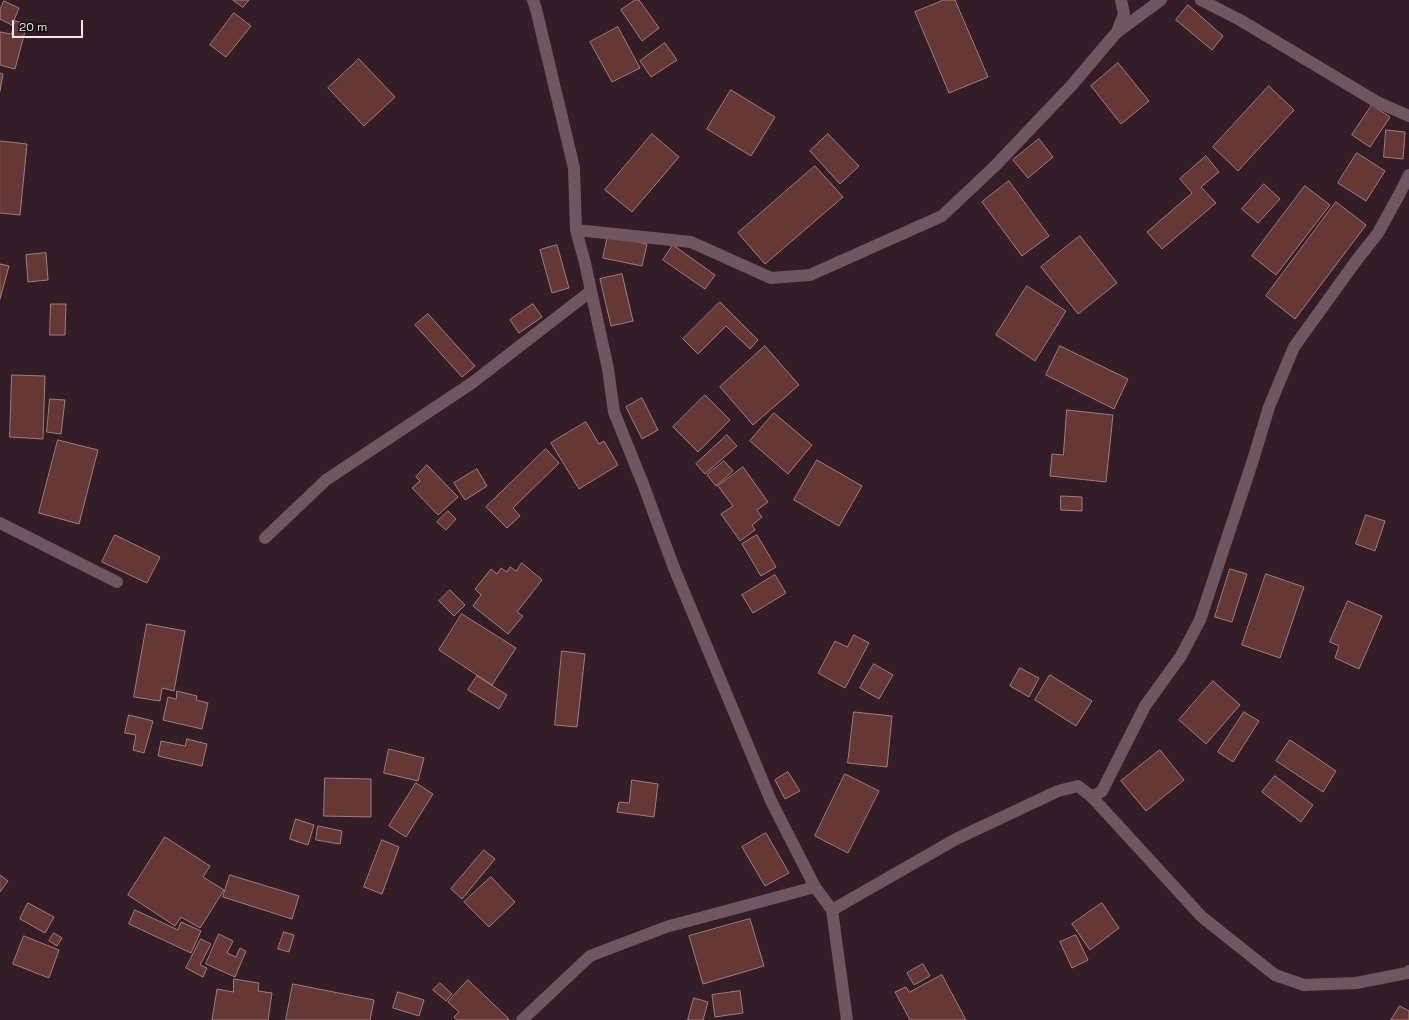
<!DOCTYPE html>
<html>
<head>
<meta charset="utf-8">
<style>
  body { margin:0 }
  #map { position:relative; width:1409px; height:1020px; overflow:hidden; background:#331d26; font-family:"Space Grotesk",sans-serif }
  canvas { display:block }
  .scale { position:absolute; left:12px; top:20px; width:71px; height:18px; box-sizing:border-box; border:2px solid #f9e9ee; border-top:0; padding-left:5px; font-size:12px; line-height:14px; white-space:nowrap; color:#f9e9ee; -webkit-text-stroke:3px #150b0f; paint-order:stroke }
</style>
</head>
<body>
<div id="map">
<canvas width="1409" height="1020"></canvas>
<div class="scale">20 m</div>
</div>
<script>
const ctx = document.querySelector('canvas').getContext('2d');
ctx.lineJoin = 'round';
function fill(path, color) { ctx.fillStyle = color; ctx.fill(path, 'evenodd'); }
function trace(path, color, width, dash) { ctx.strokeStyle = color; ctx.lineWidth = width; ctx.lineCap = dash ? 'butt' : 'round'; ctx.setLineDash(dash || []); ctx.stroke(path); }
const building = new Path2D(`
  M233 0H249L243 7Z
  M635 0H639L659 28 642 41 621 10Z
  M944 0H955L988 77 949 93 915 12Z
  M4 1 19 8 12 25 0 19V10Z
  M1188 5 1223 36 1212 50 1176 20Z
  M234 13 251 26 226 57 210 45Z
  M15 21 27 24 15 69 0 65V32L11 34Z
  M618 27 640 68 612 82 590 42Z
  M665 43 677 60 651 77 640 61Z
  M359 59 395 97 364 126 328 88Z
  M1118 63 1149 101 1121 124 1091 86Z
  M0 73 3 74 0 91Z
  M1269 86 1294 110 1238 171 1213 147Z
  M731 90 775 117 751 156 707 129Z
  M1372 105 1390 117 1370 147 1352 135Z
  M1386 130 1405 132 1403 159 1384 157Z
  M652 134 679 157 632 212 605 190Z
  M828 134 859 166 840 184 810 151Z
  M1039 139 1053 157 1028 178 1013 160Z
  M0 141 27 144 20 215 0 213Z
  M1357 153 1385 171 1366 201 1338 183Z
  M1206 156 1219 172 1201 187 1216 203 1162 249 1147 232 1192 193 1180 179Z
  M815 166 843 197 765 264 738 233Z
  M1009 181 1049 236 1022 256 982 202Z
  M1264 184 1280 199 1258 223 1242 209Z
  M1305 186 1330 205 1276 275 1252 256Z
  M1336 202 1366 225 1295 319 1266 296Z
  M608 236 647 244 642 266 603 258Z
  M1080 236 1117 283 1078 314 1041 267Z
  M557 245 569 288 552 293 540 250Z
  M673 245 715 275 705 289 663 260Z
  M46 253 48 280 28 282 26 255Z
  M0 264 9 266 0 299Z
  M622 274 633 321 611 326 600 279Z
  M1027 286 1066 311 1035 361 996 335Z
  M720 302 758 340 750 349 726 326 698 354 683 339Z
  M51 304H66L65 335H50Z
  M533 304 542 317 519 333 510 320Z
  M428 314 475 366 462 377 415 325Z
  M765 346 799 385 753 425 720 387Z
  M1060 346 1128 379 1114 409 1046 375Z
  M12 375 45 376 43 439 10 437Z
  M705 395 730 420 698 452 673 427Z
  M642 398 658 430 642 439 626 407Z
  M50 399 65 400 61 434 47 432Z
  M1067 410 1113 415 1106 482 1050 476 1052 454 1063 455Z
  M774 413 812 445 788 474 750 441Z
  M586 422 599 444 604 441 618 465 579 489 551 443Z
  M727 435 737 446 705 474 696 464Z
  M58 440 98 450 79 524 39 513Z
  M546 449 559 463 513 508 520 516 507 528 486 507Z
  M817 460 862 486 839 526 794 500Z
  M724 461 733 471 716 486 707 475Z
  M427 465 458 497 438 515 412 488 420 481 416 477Z
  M743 467 768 502 757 510 762 517 752 525 755 530 740 541 721 514 733 506 718 486Z
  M477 469 487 486 465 500 454 483Z
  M1061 496 1082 497V511L1061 510Z
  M448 511 456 519 446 530 437 522Z
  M1366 515 1385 521 1375 551 1356 544Z
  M115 535 160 557 147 583 102 562Z
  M757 535 776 567 761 576 742 544Z
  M522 563 542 580 517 612 523 616 508 634 473 606 481 595 475 589 491 569 497 574 501 568 507 572 510 567 516 571Z
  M1230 569 1247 574 1232 622 1215 617Z
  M1266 574 1304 587 1280 658 1242 645Z
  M775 575 786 593 753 613 742 595Z
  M450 590 465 605 454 616 439 601Z
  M1348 601 1382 616 1359 669 1335 658 1339 646 1330 642Z
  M462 614 516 648 492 685 439 650Z
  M147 624 185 631 174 691 162 688 160 701 134 697Z
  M854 635 869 643 845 688 818 673 835 641 847 647Z
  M562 651 585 654 577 727 555 725Z
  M874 664 893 675 879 699 860 688Z
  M1020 668 1039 678 1029 697 1010 686Z
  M1050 675 1092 701 1076 726 1035 700Z
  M477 676 507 695 499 709 468 690Z
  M1213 681 1240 705 1206 744 1179 720Z
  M177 691 197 696 196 700 208 703 202 729 163 720 168 697 176 699Z
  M854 712 892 716 887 767 848 763Z
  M1244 712 1259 721 1233 762 1218 752Z
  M129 715 153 721 144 753 133 750 136 735 125 733Z
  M187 739 207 744 202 766 158 756 161 741 185 746Z
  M1290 740 1336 771 1323 792 1276 761Z
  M389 749 424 758 418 781 384 773Z
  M1160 750 1184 780 1146 811 1121 781Z
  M788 772 800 791 785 799 775 780Z
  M845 774 879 791 848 853 815 836Z
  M1275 776 1313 805 1301 822 1262 792Z
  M325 778 371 779V817L324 816Z
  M632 780 658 784 654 817 617 812 619 802 629 803Z
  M416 783 433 794 406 837 389 826Z
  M296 819 314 825 308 845 290 839Z
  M318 826 342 831 340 844 316 840Z
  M766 833 789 873 765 886 742 847Z
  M165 837 210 866 203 877 224 890 200 928 181 917 175 926 128 895Z
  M382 840 399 847 382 894 364 887Z
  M484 850 495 859 462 899 451 889Z
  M0 875 8 881 0 892Z
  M230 875 299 896 292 919 223 897Z
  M491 877 515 902 489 927 464 902Z
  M28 903 54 917 45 933 20 919Z
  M1102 903 1119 928 1090 950 1072 924Z
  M135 910 178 930 181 922 201 931 191 953 129 924Z
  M750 919 764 966 703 984 689 936Z
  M284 932 294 935 289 952 278 949Z
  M54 933 62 938 57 946 49 941Z
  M219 934 233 941 227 953 236 957 240 948 246 951 235 977 206 964Z
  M1076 935 1088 960 1072 968 1060 942Z
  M24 936 59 950 49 978 13 964Z
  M201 939 211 944 200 965 207 968 203 977 186 968Z
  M923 964 930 976 914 985 907 973Z
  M942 975 966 1020H910L895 992 906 987 909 992Z
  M234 979 259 983 258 991 272 993 268 1020H212L217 989 233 992Z
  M468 980 509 1019 508 1020H457L454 1017 459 1012 448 1002Z
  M440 983 452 994 446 1001 433 990Z
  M293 984 374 1000 370 1020H286Z
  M740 991 743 1013 715 1017 712 995Z
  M398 992 424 1000 419 1016 393 1008Z
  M694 998 708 1002 703 1020H688Z
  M1400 1006 1409 1011V1020H1391Z`);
fill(building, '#663835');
trace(building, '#9d7f7c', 1);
trace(new Path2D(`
  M533 0 536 9 574 168 576 230 585 263 608 369 614 412 643 484 674 568 771 801 815 887 832 910 847 1020
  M1201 0 1240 20 1377 102 1409 116
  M1117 32 1124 14 1121 0
  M576 230 691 242 771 278 810 275 942 216 995 166 1072 85 1116 33 1161 0
  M0 523 117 582
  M265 538 326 480 472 383 591 291
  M1092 797 1202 917 1275 975 1304 985 1356 983 1407 973 1409 971
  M832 910 956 839 1058 791 1078 786 1092 797 1102 791 1145 706 1181 656 1200 620 1253 460 1269 407 1294 347 1356 261 1378 233 1400 193 1409 175
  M522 1020 590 956 666 927 815 887`), '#705660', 12);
</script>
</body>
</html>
